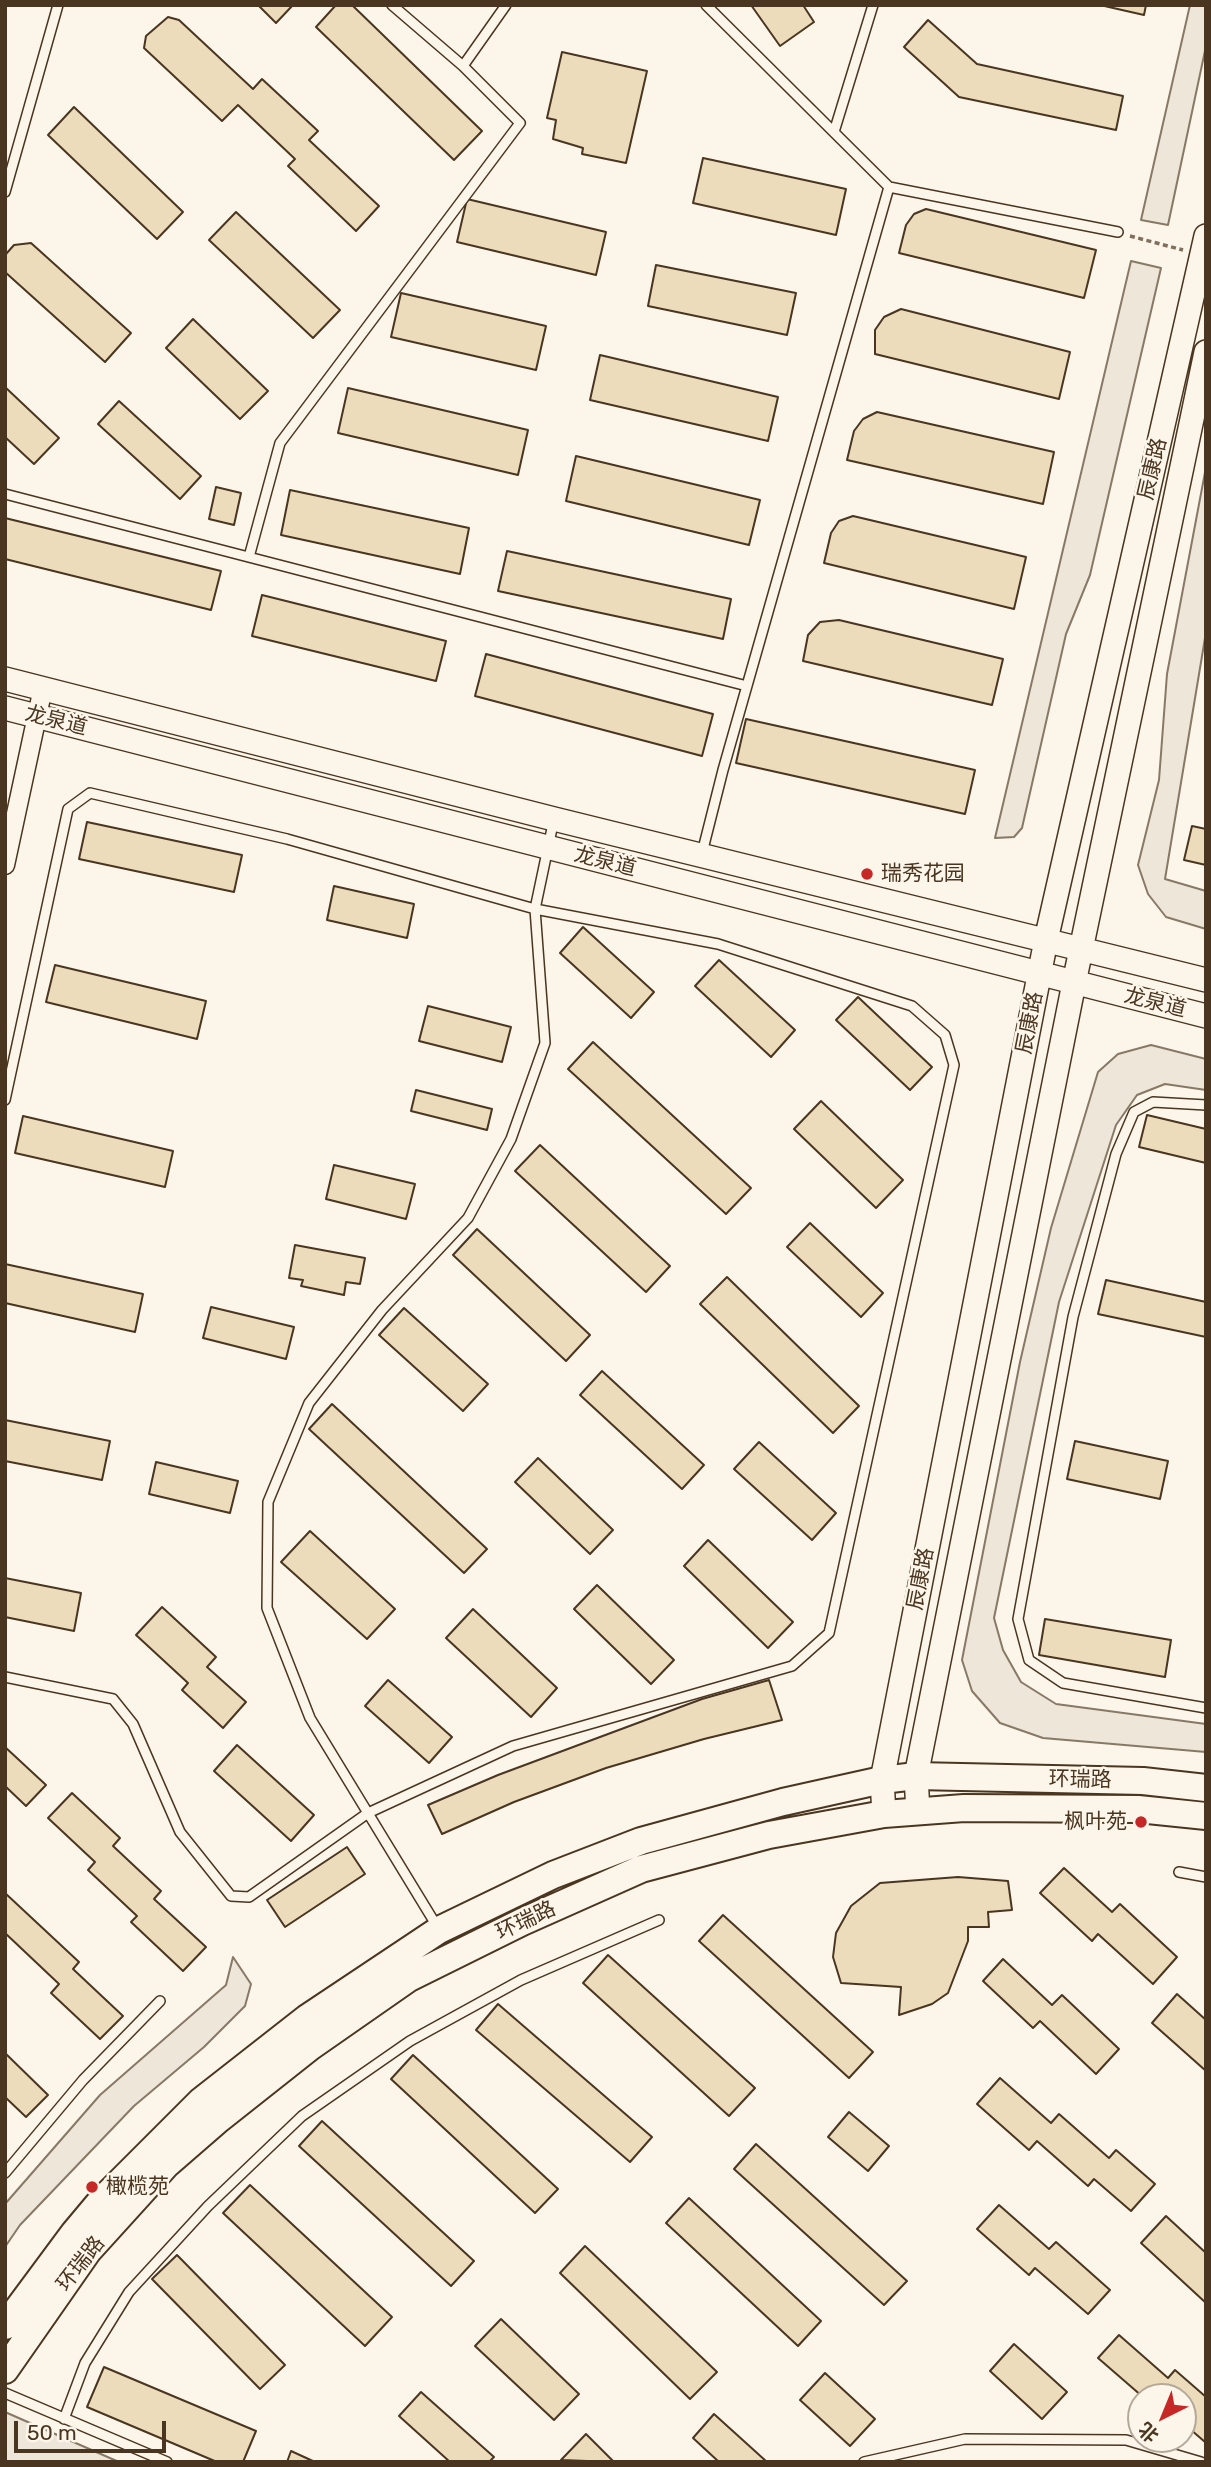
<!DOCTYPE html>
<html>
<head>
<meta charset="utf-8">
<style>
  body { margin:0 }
  #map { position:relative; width:1211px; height:2467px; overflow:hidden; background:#fbf6e9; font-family:Rubik,"Noto Sans SC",sans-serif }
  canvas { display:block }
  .frame { position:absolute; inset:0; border:7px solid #4a3520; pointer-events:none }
  .north { position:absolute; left:1127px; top:2383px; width:70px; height:70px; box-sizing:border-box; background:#fbf6e9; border:2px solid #b4a999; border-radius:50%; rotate:223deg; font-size:19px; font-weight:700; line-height:28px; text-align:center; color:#4a3520 }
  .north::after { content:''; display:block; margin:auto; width:24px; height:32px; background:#c62828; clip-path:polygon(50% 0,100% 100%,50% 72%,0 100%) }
  .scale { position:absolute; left:14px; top:2421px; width:152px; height:32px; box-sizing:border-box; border:4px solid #4a3520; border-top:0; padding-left:9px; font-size:21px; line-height:24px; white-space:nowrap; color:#4a3520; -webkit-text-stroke:5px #fbf6e9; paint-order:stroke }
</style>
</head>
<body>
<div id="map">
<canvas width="1211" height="2467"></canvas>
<div class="frame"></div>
<div class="north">北</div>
<div class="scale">50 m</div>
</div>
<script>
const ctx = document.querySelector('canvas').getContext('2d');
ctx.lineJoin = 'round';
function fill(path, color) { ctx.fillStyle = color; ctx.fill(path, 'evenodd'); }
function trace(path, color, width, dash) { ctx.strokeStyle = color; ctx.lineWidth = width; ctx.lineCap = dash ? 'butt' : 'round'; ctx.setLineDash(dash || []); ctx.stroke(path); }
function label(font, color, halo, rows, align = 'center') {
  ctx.font = font + ' Rubik,"Noto Sans SC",sans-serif'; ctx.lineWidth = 5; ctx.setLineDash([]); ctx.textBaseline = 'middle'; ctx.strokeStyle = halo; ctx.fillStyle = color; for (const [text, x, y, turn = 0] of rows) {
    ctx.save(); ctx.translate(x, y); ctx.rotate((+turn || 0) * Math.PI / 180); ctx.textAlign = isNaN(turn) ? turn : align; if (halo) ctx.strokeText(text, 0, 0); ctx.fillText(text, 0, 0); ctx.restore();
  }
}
const green = new Path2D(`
  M1190 5H1206V46L1168 225 1141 220Z
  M1131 261 1161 268 1090 575 1066 634 1022 828 1014 837 995 838Z
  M1206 467V632L1165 879 1206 891V929L1166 917 1148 894 1138 865 1159 780 1167 674Z
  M1151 1045 1206 1059V1090L1165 1084 1137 1095 1116 1125 1059 1302 994 1618 1003 1650 1021 1682 1056 1704 1206 1724V1752L1043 1738 1000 1723 972 1691 962 1660 1020 1362 1051 1228 1098 1072 1118 1054Z
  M233 1957 251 1984 245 2006 204 2047 134 2106 20 2225 5 2247V2204L100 2095 226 1985Z
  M5 2412 119 2462H5Z`);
fill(green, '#ede6d9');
trace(green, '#887966', 2);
const building = new Path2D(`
  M258 5H293L276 23Z
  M336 5H352L482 131 454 160 316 27Z
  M751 5H803L814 22 780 46Z
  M1100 5H1146L1144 15Z
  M168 17 179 20 253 89 262 79 318 131 309 140 379 206 356 231 288 166 295 159 238 105 222 121 144 48 146 36Z
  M928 20 977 64 1123 96 1116 130 959 97 904 47Z
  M562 52 647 71 626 163 582 154 583 148 553 139 556 120 547 118Z
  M74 107 183 212 157 239 48 135Z
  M703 158 846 189 836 235 693 203Z
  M467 199 606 232 596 275 457 242Z
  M926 209 1096 250 1084 298 899 253 906 225 914 214Z
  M236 212 340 310 313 338 209 240Z
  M31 243 131 333 105 362 5 272 6 254 14 245Z
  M656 265 796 293 787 335 648 306Z
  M401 293 546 326 536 370 391 337Z
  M901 309 1070 352 1059 399 875 354V330L884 317Z
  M193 319 268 391 240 419 166 348Z
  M600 355 778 397 768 441 590 400Z
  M5 387 59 438 34 464 5 437Z
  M348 388 528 430 518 475 338 433Z
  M119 401 201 476 180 499 98 424Z
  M877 412 1054 452 1043 504 847 460 854 431 863 419Z
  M576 456 760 500 749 545 566 501Z
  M216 487 241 493 234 525 209 519Z
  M290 490 469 528 460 574 281 535Z
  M853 516 1026 557 1014 609 824 563 831 533 839 521Z
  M5 518 221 571 211 610 5 559Z
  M507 551 731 599 723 639 498 591Z
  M262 595 446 641 436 681 252 636Z
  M839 620 1003 659 992 705 803 661 808 635 820 622Z
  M486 654 713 714 702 756 475 696Z
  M746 719 975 770 965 814 736 763Z
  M87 822 242 855 234 892 79 859Z
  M1192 826 1206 829V865L1184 860Z
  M334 886 414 904 407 938 327 920Z
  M583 927 654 992 631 1018 560 953Z
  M719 960 795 1030 771 1057 695 986Z
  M55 965 206 1001 197 1039 46 1002Z
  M858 997 932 1067 910 1090 836 1020Z
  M428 1006 511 1027 502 1062 419 1041Z
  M593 1042 751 1188 726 1214 568 1069Z
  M416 1090 492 1109 487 1130 411 1111Z
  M821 1101 903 1180 876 1208 794 1129Z
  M1147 1115 1206 1129V1163L1139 1147Z
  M23 1116 173 1151 165 1187 15 1153Z
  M540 1145 670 1266 646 1292 515 1171Z
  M334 1165 415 1184 406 1219 326 1199Z
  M810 1223 883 1293 861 1317 787 1247Z
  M477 1229 590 1335 566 1361 453 1255Z
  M295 1245 365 1258 360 1284 346 1282 344 1295 301 1286 303 1280 289 1278Z
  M5 1264 143 1294 135 1332 5 1303Z
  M727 1277 859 1406 833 1433 700 1304Z
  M1106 1280 1206 1302V1337L1098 1314Z
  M211 1307 294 1327 286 1359 203 1338Z
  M404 1308 488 1384 463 1411 379 1335Z
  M602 1371 704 1465 682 1489 580 1395Z
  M332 1404 487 1549 464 1573 309 1429Z
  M5 1420 110 1441 102 1480 5 1461Z
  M1075 1441 1168 1461 1160 1499 1067 1479Z
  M759 1442 836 1513 812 1540 734 1469Z
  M538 1458 613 1530 590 1554 515 1482Z
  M156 1462 238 1481 230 1513 149 1494Z
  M310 1531 395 1609 367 1639 281 1562Z
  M708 1540 793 1622 768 1648 684 1566Z
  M5 1578 81 1593 74 1631 5 1617Z
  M597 1585 674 1660 651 1684 574 1609Z
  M162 1607 216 1657 207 1667 246 1702 223 1728 182 1690 188 1683 136 1635Z
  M473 1609 557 1688 531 1717 446 1638Z
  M1045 1619 1171 1640 1165 1677 1039 1655Z
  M388 1680 452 1737 429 1763 365 1706Z
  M769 1680 782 1720 704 1739 606 1768 514 1802 442 1834 428 1805 498 1775 702 1699Z
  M237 1745 314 1815 291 1841 214 1771Z
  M5 1747 46 1785 26 1806 5 1786Z
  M72 1793 120 1838 113 1846 161 1891 154 1899 206 1947 183 1971 131 1922 137 1916 88 1870 95 1862 48 1818Z
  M347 1847 365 1874 285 1927 267 1900Z
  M1064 1868 1112 1912 1120 1904 1177 1957 1153 1984 1098 1934 1092 1941 1040 1893Z
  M958 1877 1008 1881 1012 1910 988 1912 989 1927H968V1941L948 1993 932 2004 899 2015 901 1987 841 1983 833 1957 836 1933 851 1906 880 1883Z
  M5 1893 79 1962 73 1969 123 2016 100 2039 51 1993 59 1984 5 1933Z
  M723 1915 873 2052 849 2078 699 1941Z
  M608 1955 755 2088 729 2116 583 1983Z
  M1003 1959 1052 2005 1062 1995 1119 2049 1096 2074 1040 2021 1033 2028 983 1981Z
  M1177 1994 1206 2020V2071L1152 2023Z
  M498 2004 652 2137 630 2162 476 2030Z
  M5 2053 48 2095 26 2117 5 2097Z
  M413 2055 558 2189 535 2213 391 2079Z
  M1000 2078 1051 2123 1059 2114 1109 2158 1116 2150 1155 2184 1131 2211 1094 2179 1088 2186 1037 2141 1029 2150 977 2104Z
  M849 2112 889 2146 868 2171 828 2137Z
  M322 2121 474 2261 451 2286 299 2146Z
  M756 2144 907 2281 884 2305 734 2169Z
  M250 2185 392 2317 365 2346 223 2213Z
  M689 2198 821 2321 798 2346 666 2223Z
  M999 2205 1049 2249 1056 2242 1110 2290 1088 2314 1035 2268 1029 2275 977 2229Z
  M1166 2216 1206 2253V2303L1141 2243Z
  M585 2246 717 2372 690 2399 560 2273Z
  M177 2255 285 2365 260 2389 152 2279Z
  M501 2319 579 2394 554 2420 475 2346Z
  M1119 2335 1168 2378 1175 2370 1206 2397 1205 2442 1183 2423V2397H1143L1098 2358Z
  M1014 2344 1067 2392 1042 2419 990 2371Z
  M104 2367 256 2431 243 2462H217L87 2407Z
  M825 2373 875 2419 850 2446 800 2400Z
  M421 2392 494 2457 489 2462H450L399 2416Z
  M714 2414 767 2462H719L693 2438Z
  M586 2434 614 2462 561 2460Z
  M291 2451 315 2462H287Z`);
fill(building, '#ecdcbc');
trace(building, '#4a3520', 2);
const service = new Path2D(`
  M706 5 889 187
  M463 66 506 5
  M834 132 873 5
  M5 192 58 5
  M5 494 747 686
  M249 557 280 443 520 123 463 66 392 5
  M702 853 723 770 889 187 1118 232
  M5 1100 68 809 90 793 287 839 535 909 718 944 912 1006 945 1035 954 1065 829 1633 792 1666 513 1746 368 1813 249 1897 231 1896 180 1832 133 1724 113 1699 5 1677
  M1206 1105 1153 1102 1134 1112 1116 1154 1073 1317 1018 1619 1029 1660 1063 1683 1206 1708
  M1179 1872 1206 1877
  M438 1928 310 1718 267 1608 268 1502 309 1403 382 1310 468 1218 511 1139 545 1043 535 909 554 819
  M5 2173 83 2080 160 2001
  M5 2393 167 2462
  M64 2419 85 2363 129 2292 208 2206 302 2116 410 2041 521 1980 659 1920
  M864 2462 965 2439 1126 2440 1201 2462`);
const minor = new Path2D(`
  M5 865 43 688`);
const tertiary = new Path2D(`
  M5 679 554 819 1206 980
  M5 708 1206 1016
  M918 1812 916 1776 1074 983 1206 352
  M884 1814 882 1780 1046 940 1206 236`);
const secondary = new Path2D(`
  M5 2326 74 2233 100 2202 201 2101 307 2018 439 1930 553 1875 641 1841 783 1802 882 1780 916 1776 1143 1781 1206 1788
  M5 2370 88 2251 166 2165 219 2119 310 2047 409 1978 522 1922 641 1869 769 1835 884 1814 964 1808 1138 1809 1206 1816`);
trace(service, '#4a3520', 12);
trace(minor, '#4a3520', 21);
trace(tertiary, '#4a3520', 26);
trace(secondary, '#4a3520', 30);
trace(new Path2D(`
  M1130 236 1183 250`), '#7f6f5c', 3.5, [5, 3.5]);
trace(service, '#fbf6e9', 9);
trace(minor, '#fbf6e9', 18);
trace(tertiary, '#fbf6e9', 23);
trace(secondary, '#fbf6e9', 26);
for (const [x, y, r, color] of [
  [867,874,7,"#c62828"],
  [1141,1822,7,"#c62828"],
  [92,2187,7,"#c62828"]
]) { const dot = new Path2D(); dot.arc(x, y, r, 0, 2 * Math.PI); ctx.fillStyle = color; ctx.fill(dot); trace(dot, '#fbf6e9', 2.5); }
label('21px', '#4a3520', '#fbf6e9', [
  ["辰康路",1153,469,-77],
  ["龙泉道",56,721,14],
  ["龙泉道",605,862,14],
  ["龙泉道",1155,1003,14],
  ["辰康路",1030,1023,-79],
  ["辰康路",921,1579,-79],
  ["环瑞路",1080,1780,1],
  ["环瑞路",526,1921,-25],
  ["环瑞路",81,2264,-52]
]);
label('21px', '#4a3520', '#fbf6e9', [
  ["瑞秀花园",881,874],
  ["枫叶苑",1127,1822,"right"],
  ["橄榄苑",106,2187]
], 'left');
</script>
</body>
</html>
